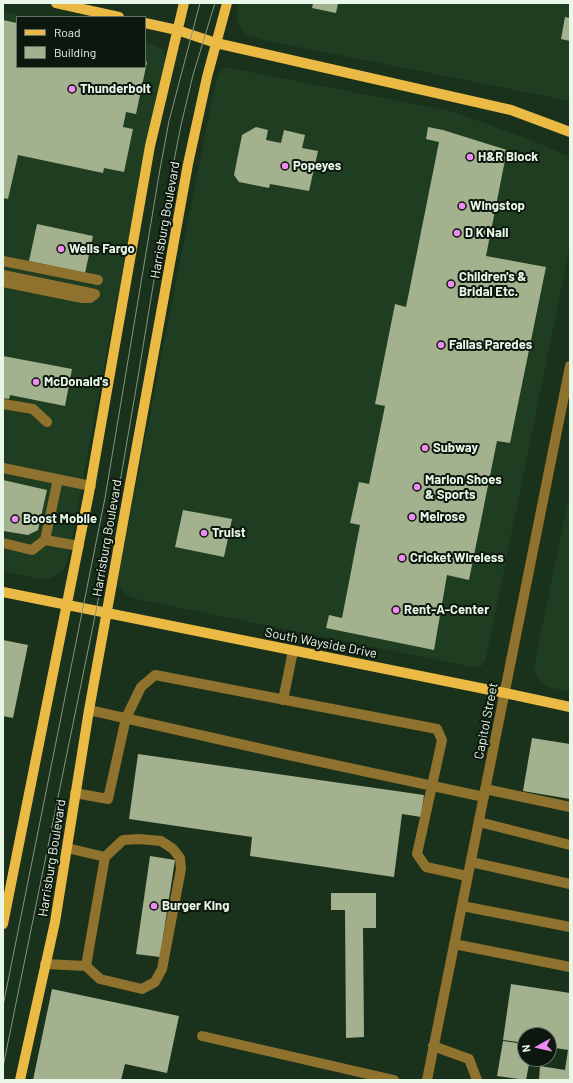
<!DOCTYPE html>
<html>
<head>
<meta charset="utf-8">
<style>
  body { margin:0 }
  #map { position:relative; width:573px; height:1083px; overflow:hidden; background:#1a321b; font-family:Barlow,sans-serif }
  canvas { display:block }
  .frame { position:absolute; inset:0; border:4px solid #e8f7e8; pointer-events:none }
  .legend { position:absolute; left:16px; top:16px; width:130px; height:52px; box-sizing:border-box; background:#0c170d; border:1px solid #647165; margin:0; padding:5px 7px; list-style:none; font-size:12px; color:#e8f7e8 }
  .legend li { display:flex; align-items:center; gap:8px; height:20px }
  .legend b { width:20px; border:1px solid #647165 }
  .north { position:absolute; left:517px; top:1027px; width:40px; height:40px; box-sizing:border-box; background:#0c170d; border:1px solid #647165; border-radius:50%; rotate:262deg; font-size:11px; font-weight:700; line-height:16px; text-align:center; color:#e8f7e8 }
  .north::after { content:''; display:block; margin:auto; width:14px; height:18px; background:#f08bf5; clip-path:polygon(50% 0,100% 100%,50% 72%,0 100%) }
</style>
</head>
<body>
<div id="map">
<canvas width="573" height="1083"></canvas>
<div class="frame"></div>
<ul class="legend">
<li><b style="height:5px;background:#ebba45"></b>Road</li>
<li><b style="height:11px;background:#a3b18e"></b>Building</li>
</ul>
<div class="north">N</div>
</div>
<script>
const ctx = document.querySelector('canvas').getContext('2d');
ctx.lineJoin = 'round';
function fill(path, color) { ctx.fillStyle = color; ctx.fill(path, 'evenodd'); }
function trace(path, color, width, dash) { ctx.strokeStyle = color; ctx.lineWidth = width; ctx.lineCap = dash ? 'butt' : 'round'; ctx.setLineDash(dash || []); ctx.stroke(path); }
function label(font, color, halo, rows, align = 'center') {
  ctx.font = font + ' Barlow,sans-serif'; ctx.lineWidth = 4; ctx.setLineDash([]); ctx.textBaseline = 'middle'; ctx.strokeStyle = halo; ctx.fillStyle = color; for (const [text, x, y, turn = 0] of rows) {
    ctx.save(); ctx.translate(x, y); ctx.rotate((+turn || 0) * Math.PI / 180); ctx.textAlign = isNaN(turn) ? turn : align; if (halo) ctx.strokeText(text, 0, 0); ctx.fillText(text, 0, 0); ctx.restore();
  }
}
fill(new Path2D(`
  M239 3H570V101L461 79 267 41 249 36 242 30 238 23 237 9Z
  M3 12 28 17H17V67H145V41L160 48 164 52 165 59 114 313 68 560 64 568 59 573 50 578 41 579 3 571Z
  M230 68 454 112 533 141 570 157V245L486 659 482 665 480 667H473L136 599 128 596 123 592 119 586 118 577 214 89 218 76 222 69Z
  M570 491V692L548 687 542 683 536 674 534 667Z`), '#1f3d21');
fill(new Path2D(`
  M313 3H338L336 13 312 8Z
  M565 17 570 18V41L561 39Z
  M3 20 17 23V67H145V61L147 62 136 114 126 112 123 127 133 129 124 172 104 168 103 173 18 155 8 199 3 198Z
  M256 127 268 130 266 140 281 143 284 130 305 135 302 148 318 151 309 191 270 184 269 188 239 182 234 175 242 135Z
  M428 127 443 130 507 150 486 256 546 267 510 443 497 441 469 580 447 575 434 650 326 628 329 615 342 618 360 525 350 523 359 482 369 484 385 406 375 404 395 304 406 307 439 142 426 139Z
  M37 224 93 236 85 273 29 261Z
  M3 356 72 369 65 406 10 395 9 399 3 398Z
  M3 480 47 490 38 530 28 535 3 531Z
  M183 510 232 519 224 557 175 547Z
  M3 640 28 645 13 718 3 716Z
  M532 738 570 744V799L523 791Z
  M138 754 424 795 421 817 402 814 394 877 250 856 252 837 129 819Z
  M150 856 175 860 160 957 136 954Z
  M331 893H376V928H363L364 1037 346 1038 345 910H331Z
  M511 984 570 993V1080H539L540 1066 565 1070 568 1050 549 1047V1035H525V1043L503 1040Z
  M52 989 179 1016 167 1073 125 1064 121 1080H33Z
  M503 1041 525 1044V1059H530L526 1080 497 1076Z`), '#a3b18e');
trace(new Path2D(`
  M3 261 98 280
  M3 275 95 294
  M3 282 82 298H90L95 294
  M3 404 33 409 47 422
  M3 468 91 486
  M45 540 58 479
  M3 543 32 550 45 540 79 546
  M283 700 293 651
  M89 710 284 754 484 797
  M485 789 570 807
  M75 793 108 799 126 718 141 687 155 675 437 729 442 740 417 854 426 867 467 876
  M479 822 570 845
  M471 862 570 884
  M462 906 570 927
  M454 944 570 967
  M45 964 86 966 105 857 67 848
  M86 966 100 979 142 989 155 982 162 969 181 869 180 858 173 849 161 841 139 839 123 840 105 857
  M202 1036 394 1080
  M433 1046 469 1059 477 1080
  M427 1080 570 366`), '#8f722d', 10);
trace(new Path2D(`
  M56 3 119 17
  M145 23 177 30 216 43 511 110 570 132
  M3 592 505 693 570 707
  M3 924 89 493 150 146 184 3
  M20 1080 55 922 89 710 188 164 207 77 227 3`), '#ebba45', 10);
trace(new Path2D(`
  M3 1006 105 498 160 169 169 121 200 3
  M3 1067 96 611 117 500 138 377 172 171 181 125 193 75 215 3`), '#829583', 1);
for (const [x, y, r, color] of [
  [72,89,4,"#f08bf5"],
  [470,157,4,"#f08bf5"],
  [285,166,4,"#f08bf5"],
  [462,206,4,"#f08bf5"],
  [457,233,4,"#f08bf5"],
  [61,249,4,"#f08bf5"],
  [451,284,4,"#f08bf5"],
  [441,345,4,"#f08bf5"],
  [36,382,4,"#f08bf5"],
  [425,448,4,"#f08bf5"],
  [417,487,4,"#f08bf5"],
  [412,517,4,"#f08bf5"],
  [15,519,4,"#f08bf5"],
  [204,533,4,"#f08bf5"],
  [402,558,4,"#f08bf5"],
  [396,610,4,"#f08bf5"],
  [154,906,4,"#f08bf5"]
]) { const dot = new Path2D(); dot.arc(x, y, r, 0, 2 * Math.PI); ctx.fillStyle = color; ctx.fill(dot); trace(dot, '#0c170d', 1.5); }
label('bold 13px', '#e8f7e8', '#0c170d', [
  ["Thunderbolt",80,89],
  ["H&R Block",478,157],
  ["Popeyes",293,166],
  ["Wingstop",470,206],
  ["D K Nail",465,233],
  ["Wells Fargo",69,249],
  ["Children's &",459,277],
  ["Bridal Etc.",459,292],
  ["Fallas Paredes",449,345],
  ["McDonald's",44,382],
  ["Subway",433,448],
  ["Marlon Shoes",425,480],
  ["& Sports",425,495],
  ["Melrose",420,517],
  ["Boost Mobile",23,519],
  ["Truist",212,533],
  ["Cricket Wireless",410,558],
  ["Rent-A-Center",404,610],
  ["Burger King",162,906]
], 'left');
label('13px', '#e8f7e8', '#0c170d', [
  ["Harrisburg Boulevard",165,220,-80],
  ["Harrisburg Boulevard",107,538,-80],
  ["South Wayside Drive",321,643,11],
  ["Capitol Street",486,721,-79],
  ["Harrisburg Boulevard",52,858,-81]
]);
</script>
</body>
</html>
